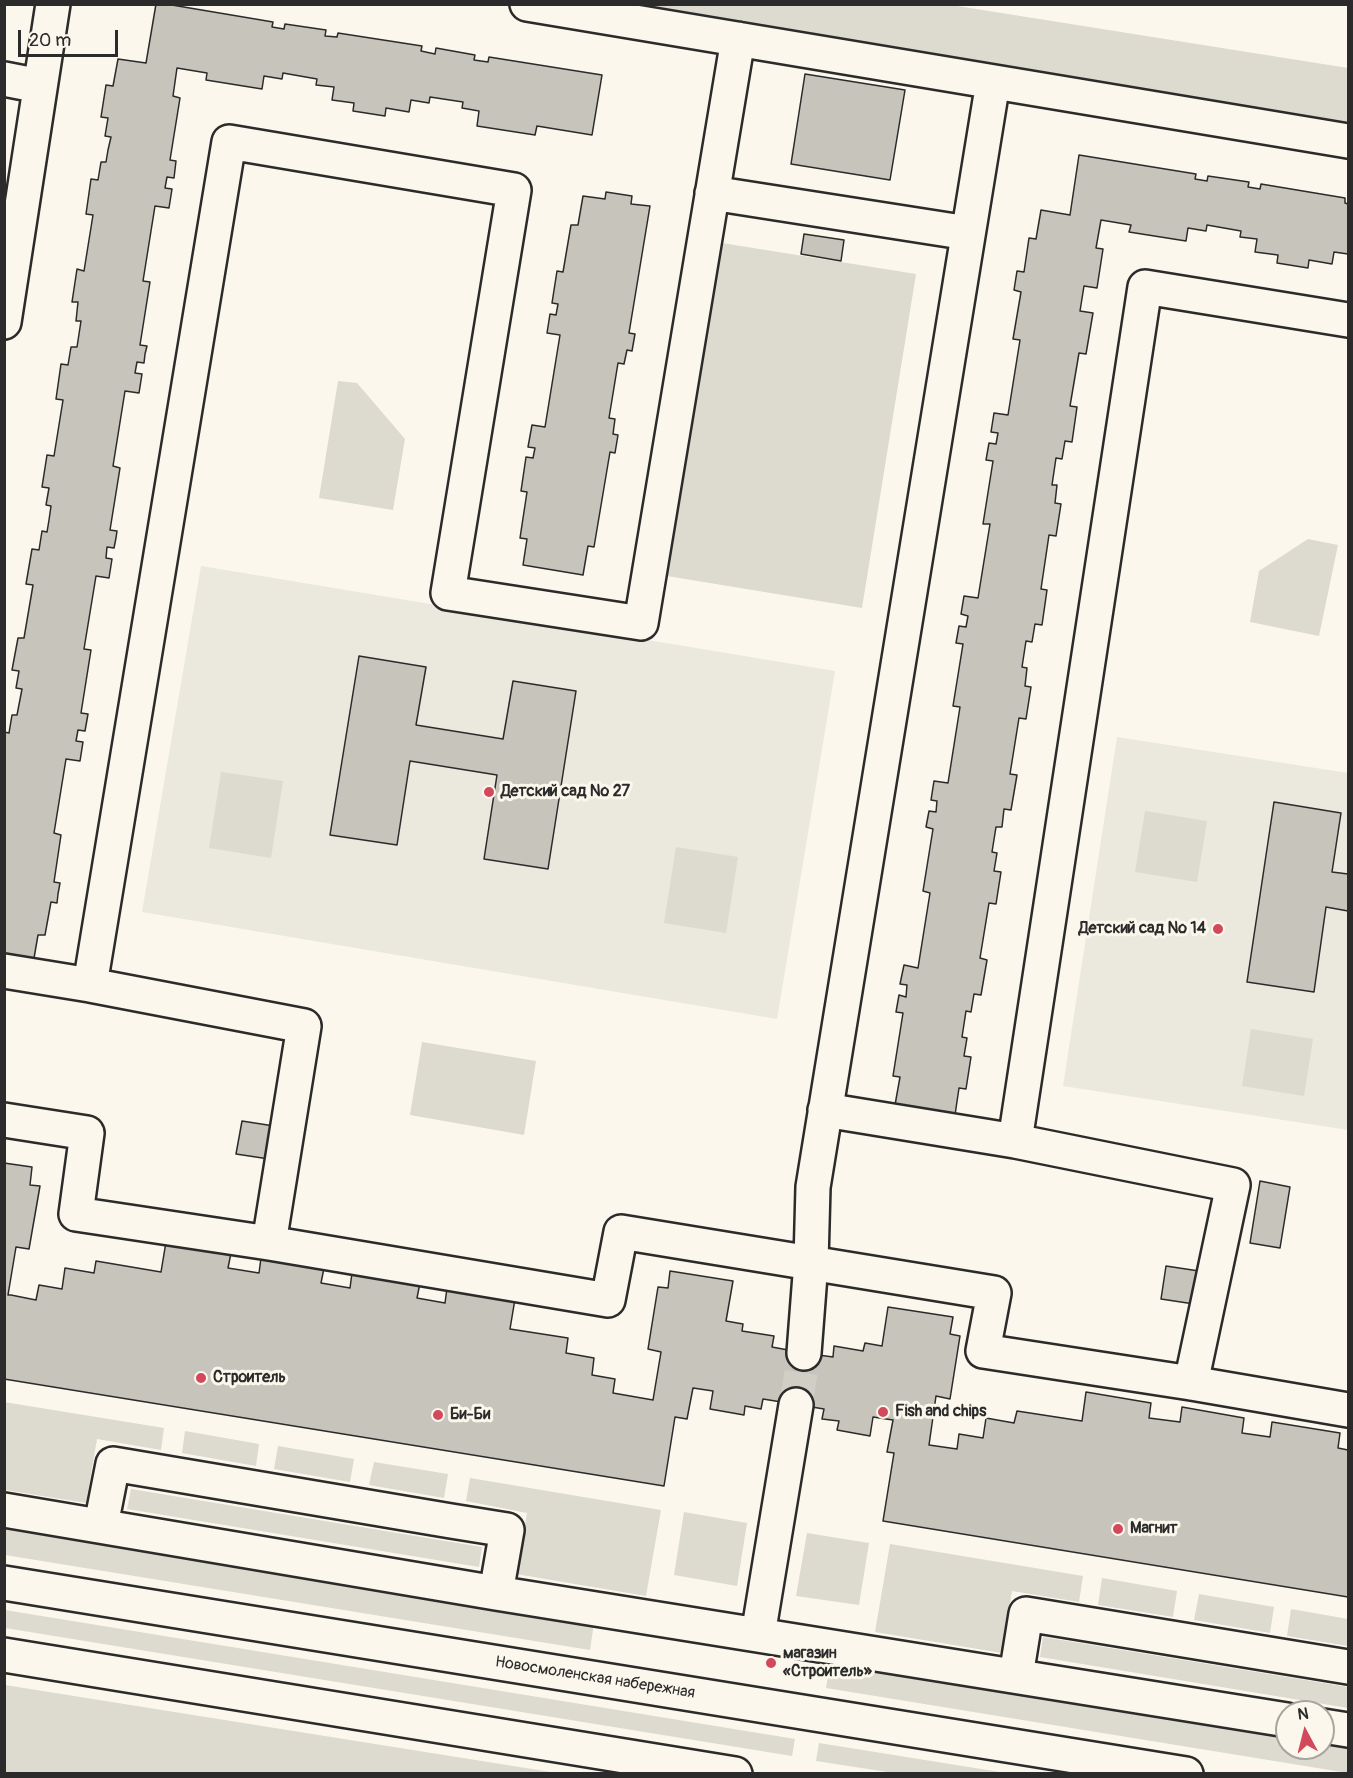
<!DOCTYPE html>
<html>
<head>
<meta charset="utf-8">
<style>
  body { margin:0 }
  #map { position:relative; width:1353px; height:1778px; overflow:hidden; background:#fbf7ec; font-family:Pangolin,sans-serif }
  canvas { display:block }
  .frame { position:absolute; inset:0; border:6px solid #2b2b2b; pointer-events:none }
  .north { position:absolute; left:1275px; top:1700px; width:60px; height:60px; box-sizing:border-box; background:#fbf7ec; border:2px solid #a8a59f; border-radius:50%; rotate:353deg; font-size:16px; font-weight:700; line-height:24px; text-align:center; color:#2b2b2b }
  .north::after { content:''; display:block; margin:auto; width:21px; height:27px; background:#d1495b; clip-path:polygon(50% 0,100% 100%,50% 72%,0 100%) }
  .scale { position:absolute; left:18px; top:30px; width:100px; height:27px; box-sizing:border-box; border:3px solid #2b2b2b; border-top:0; padding-left:8px; font-size:18px; line-height:21px; white-space:nowrap; color:#2b2b2b; -webkit-text-stroke:4px #fbf7ec; paint-order:stroke }
</style>
</head>
<body>
<div id="map">
<canvas width="1353" height="1778"></canvas>
<div class="frame"></div>
<div class="north">N</div>
<div class="scale">20 m</div>
</div>
<script>
const ctx = document.querySelector('canvas').getContext('2d');
ctx.lineJoin = 'round';
function fill(path, color) { ctx.fillStyle = color; ctx.fill(path, 'evenodd'); }
function trace(path, color, width, dash) { ctx.strokeStyle = color; ctx.lineWidth = width; ctx.lineCap = dash ? 'butt' : 'round'; ctx.setLineDash(dash || []); ctx.stroke(path); }
function label(font, color, halo, rows, align = 'center') {
  ctx.font = font + ' Pangolin,sans-serif'; ctx.lineWidth = 6; ctx.setLineDash([]); ctx.textBaseline = 'middle'; ctx.strokeStyle = halo; ctx.fillStyle = color; for (const [text, x, y, turn = 0] of rows) {
    ctx.save(); ctx.translate(x, y); ctx.rotate((+turn || 0) * Math.PI / 180); ctx.textAlign = isNaN(turn) ? turn : align; if (halo) ctx.strokeText(text, 0, 0); ctx.fillText(text, 0, 0); ctx.restore();
  }
}
fill(new Path2D(`
  M201 566 835 671 777 1019 142 912Z
  M1117 737 1348 773V1130L1063 1086Z`), '#ebe8de');
fill(new Path2D(`
  M617 5H951L1348 68V123Z
  M722 243 916 274 862 608 667 576Z
  M338 381 357 383 405 439 393 510 319 498Z
  M1308 539 1338 545 1319 636 1250 622 1259 571Z
  M221 772 283 781 271 858 209 848Z
  M1145 811 1207 821 1197 882 1135 872Z
  M676 847 738 857 726 933 664 923Z
  M1251 1029 1313 1039 1304 1096 1242 1086Z
  M422 1042 536 1061 524 1135 410 1115Z
  M4 1402 164 1428 161 1450 97 1439 86 1503 5 1490Z
  M185 1431 259 1444 256 1466 182 1453Z
  M278 1446 354 1459 350 1482 274 1469Z
  M374 1462 448 1474 444 1498 369 1485Z
  M470 1478 661 1510 646 1596 516 1574 527 1513 466 1501Z
  M131 1489 482 1547 479 1567 127 1509Z
  M684 1512 747 1523 737 1586 674 1575Z
  M4 1527 594 1623 590 1650 5 1555Z
  M807 1533 869 1543 859 1605 796 1596Z
  M890 1544 1083 1576 1079 1602 1012 1591 1002 1653 875 1632Z
  M1102 1578 1177 1591 1173 1617 1098 1605Z
  M1199 1594 1274 1607 1270 1633 1194 1620Z
  M1291 1609 1348 1619V1646L1287 1636Z
  M5 1610 795 1739 792 1756 5 1628Z
  M1043 1637 1348 1687V1708L1040 1657Z
  M830 1662 1287 1737V1748H1323V1743L1348 1747V1773L826 1688Z
  M4 1685H5L557 1773H5Z
  M819 1743 1006 1773H894L816 1761Z`), '#dddad0');
const building = new Path2D(`
  M156 4H166L273 22 272 27 284 29 285 24 326 30 325 36 337 37 338 33 422 46 421 51 435 54 436 48 475 55 474 60 488 62 489 57 602 75 592 135 537 126 535 135 477 126 479 111 462 108 463 102 430 97 429 103 411 100 409 112 386 108 385 116 353 111 354 103 332 100 334 87 316 85 317 79 283 73 282 79 264 76 262 89 206 80 207 73 177 68 173 96 180 98 170 160 176 161 174 178 167 177 165 188 172 189 169 208 155 206 143 281 150 282 140 345 147 346 145 354 144 363 137 362 135 373 142 374 139 393 125 391 113 466 120 468 110 530 117 531 116 538 114 548 107 547 106 558 112 559 109 578 96 576 84 649 91 650 81 713 88 714 85 731 78 730 76 741 83 742 80 761 66 759 54 833 61 835 54 882 60 883 58 894 57 903 51 902 45 935H38L33 964 4 959V732L9 733 12 715H17L22 689 16 688 19 671 12 670 18 638H24L33 585 26 584 32 549 39 550 42 531 47 532 49 520 51 506 46 505 49 488 42 487 47 455 54 456 63 400 56 399 61 364 68 365 71 347H77L81 321H76L78 302H72L77 269 84 271 93 215 86 214 91 179 98 180 101 162H106L108 150 111 137 105 136 108 118 101 117 106 85 113 86 118 59 146 63Z
  M805 74 905 90 890 180 791 164Z
  M1079 155 1196 174 1195 179 1207 181 1208 176 1249 182 1248 187 1260 189 1261 184 1345 198V203L1348 204V254L1334 252 1332 264 1309 260 1308 268 1277 263 1278 255 1255 252 1257 239 1240 237 1241 231 1207 225 1206 231 1188 228 1186 241 1129 232 1131 225 1101 220 1096 248 1103 249 1097 288 1084 286 1080 311 1093 313 1086 354 1079 353 1070 406 1077 407 1072 442 1065 441 1062 459 1056 458 1052 485H1057L1055 503 1061 504 1056 536 1049 535 1041 589 1047 590 1042 625 1035 624 1032 642 1026 641 1022 667 1027 668 1025 686 1031 687 1026 719 1019 718 1010 774 1017 775 1011 810 1004 809 1002 827H996L992 852 997 853 994 871 1001 872 996 904 989 903 980 958 987 960 981 995 974 994 971 1012 966 1011 962 1037 967 1038 964 1056 971 1057 966 1089 959 1088 955 1115 895 1105 900 1077 893 1076 903 1013 896 1012 899 995 906 997 907 985 900 984 904 965 918 968 930 893 923 891 933 829 926 827 929 811 936 812 937 801 931 800 934 781 948 783 960 707 953 706 963 644 956 643 959 626 966 627 968 616 961 614 964 596 978 598 990 524H983L993 461 986 460 989 443 996 444 998 433 991 432 994 413 1008 415 1020 340 1013 339 1021 292 1014 290 1017 271 1024 272 1029 238 1036 239 1041 210 1070 215Z
  M606 192 632 196 631 204 650 206 629 333 635 334 632 351 627 350 624 364 618 363 609 418 615 419 613 434 618 435 615 453 610 452 594 547 588 546 583 575 523 565 527 539 520 538 527 492 521 491 526 457 533 458 535 448 528 447 532 425 545 427 560 335 547 333 550 314 556 315 558 304 552 303 557 271 563 272 571 225H578L583 196 605 199Z
  M804 234 844 240 841 261 801 254Z
  M359 656 426 667 416 725 503 739 513 681 576 691 548 869 484 859 497 775 410 761 397 845 330 835Z
  M1274 802 1341 813 1332 872 1348 874V911L1326 907 1314 992 1247 982Z
  M242 1121 274 1126 269 1159 236 1154Z
  M4 1163 32 1167 30 1185 40 1186 29 1249 16 1247 8 1295H11L36 1300 39 1285 62 1289 65 1268 94 1273 96 1261 161 1272 166 1242 231 1253 228 1268 259 1273 261 1258 324 1268 321 1283 350 1288 352 1273 420 1283 417 1298 445 1303 447 1288 515 1299 510 1329 568 1338 566 1353 594 1358 592 1375 615 1379 613 1393 653 1400 661 1352 648 1349 658 1287 668 1288 670 1271 733 1281 726 1321 743 1324 742 1331 774 1336 772 1347 804 1353 833 1357 834 1346 863 1351 865 1343 882 1346 888 1307 953 1317 950 1334 960 1336 950 1399 936 1396 929 1445 957 1449 959 1434 983 1438 986 1418 1014 1423 1017 1411 1082 1421 1086 1392 1151 1403 1149 1418 1180 1422 1182 1407 1244 1418 1242 1433 1270 1437 1272 1422 1340 1433 1338 1448 1348 1450V1597L883 1521 894 1453 887 1452 893 1420 873 1417 870 1436 837 1430 839 1421 822 1419 824 1409 763 1399 761 1409 745 1406 744 1415 710 1409 713 1391 693 1388 687 1419 675 1417 664 1486 4 1379Z
  M1260 1181 1290 1187 1280 1248 1250 1243Z
  M1166 1266 1199 1271 1194 1304 1161 1299Z`);
fill(building, '#c7c4bc');
trace(building, '#2b2b2b', 1.5);
trace(new Path2D(`
  M796 1405 804 1353`), '#d1cec5', 33, [33, 16]);
const minor = new Path2D(`
  M527 4 1348 141
  M4 79 40 86
  M712 193 968 233
  M4 322 53 4
  M4 971 90 985 304 1026 269 1243
  M90 985 229 142 514 190 448 593 641 623 738 39
  M825 1110 1015 1141 1233 1185 1191 1383
  M4 1120 87 1133 76 1214 269 1243 608 1300 621 1232 994 1293 983 1351 1191 1383 1348 1410
  M1015 1141 1145 287 1348 320
  M804 1353 811 1262 813 1187 993 82
  M4 1510 496 1593 1287 1720
  M101 1525 113 1464 451 1521 507 1530 496 1593
  M4 1583 1186 1774
  M758 1635 796 1405
  M4 1655 735 1774
  M1016 1676 1026 1614 1348 1667
  M1323 1726 1348 1730`);
trace(minor, '#2b2b2b', 38);
trace(minor, '#fbf7ec', 33);
for (const [x, y, r, color] of [
  [489,792,6,"#d1495b"],
  [1218,929,6,"#d1495b"],
  [201,1378,6,"#d1495b"],
  [883,1412,6,"#d1495b"],
  [438,1415,6,"#d1495b"],
  [1118,1529,6,"#d1495b"],
  [771,1663,6,"#d1495b"]
]) { const dot = new Path2D(); dot.arc(x, y, r, 0, 2 * Math.PI); ctx.fillStyle = color; ctx.fill(dot); trace(dot, '#fbf7ec', 2); }
label('bold 16px', '#2b2b2b', '#fbf7ec', [
  ["Детский сад № 27",501,792],
  ["Детский сад № 14",1206,929,"right"],
  ["Строитель",213,1378],
  ["Fish and chips",895,1412],
  ["Би-Би",450,1415],
  ["Магнит",1130,1529],
  ["магазин",783,1654],
  ["«Строитель»",783,1672]
], 'left');
label('16px', '#2b2b2b', '#fbf7ec', [
  ["Новосмоленская набережная",595,1678,9]
]);
</script>
</body>
</html>
